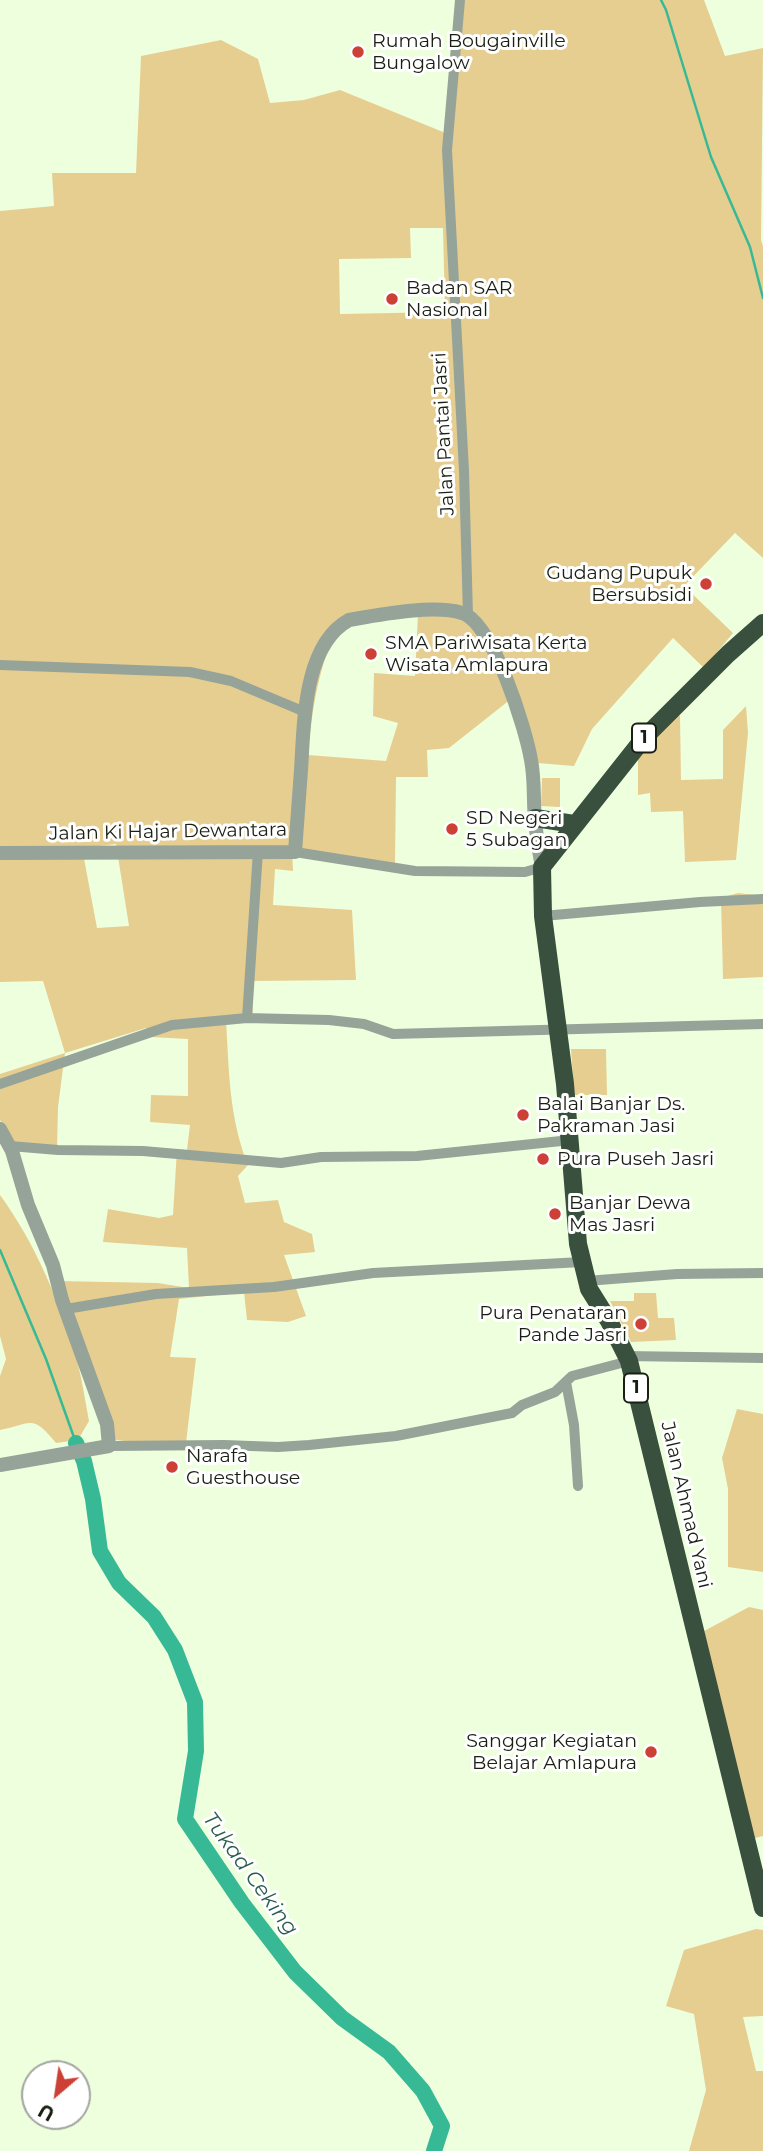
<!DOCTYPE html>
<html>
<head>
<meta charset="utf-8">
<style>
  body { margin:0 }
  #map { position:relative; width:763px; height:2151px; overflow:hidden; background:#efd; font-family:Montserrat,sans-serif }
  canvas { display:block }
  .north { position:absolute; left:21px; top:2060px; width:70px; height:70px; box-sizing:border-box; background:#fff; border:2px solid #a3a5a1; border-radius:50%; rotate:209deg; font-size:19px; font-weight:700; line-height:28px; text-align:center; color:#191f13 }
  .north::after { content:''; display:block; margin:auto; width:24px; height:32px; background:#cd4035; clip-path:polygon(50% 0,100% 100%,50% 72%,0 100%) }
</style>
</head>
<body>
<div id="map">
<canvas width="763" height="2151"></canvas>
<div class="north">U</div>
</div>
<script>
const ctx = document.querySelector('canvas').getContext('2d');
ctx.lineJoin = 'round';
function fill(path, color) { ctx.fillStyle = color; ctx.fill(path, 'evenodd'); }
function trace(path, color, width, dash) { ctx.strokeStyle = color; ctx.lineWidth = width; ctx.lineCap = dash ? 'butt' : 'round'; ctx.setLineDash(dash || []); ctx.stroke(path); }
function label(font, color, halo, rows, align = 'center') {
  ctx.font = font + ' Montserrat,sans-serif'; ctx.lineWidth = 6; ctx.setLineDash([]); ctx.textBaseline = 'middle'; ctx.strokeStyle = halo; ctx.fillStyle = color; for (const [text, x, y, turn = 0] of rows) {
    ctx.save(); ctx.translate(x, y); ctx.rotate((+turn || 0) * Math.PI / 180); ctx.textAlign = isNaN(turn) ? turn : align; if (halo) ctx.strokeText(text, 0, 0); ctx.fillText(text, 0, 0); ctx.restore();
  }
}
fill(new Path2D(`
  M460 0H704L725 56 763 48 761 240 763 246V558L735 533 684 586 733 633 704 668 673 638 592 729 574 766 525 762 511 699 449 748 427 750 428 777H396L395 864 292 850 293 871 275 869 273 905 352 910 356 980 251 981 253 1020H226C229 1070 229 1118 248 1165L238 1176 245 1203 278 1200 284 1222 312 1234 315 1252 284 1255 306 1316 288 1322 247 1320 244 1292 179 1299 170 1357 196 1358 186 1443 131 1442 111 1439 58 1281 158 1283 189 1288 187 1248 103 1242 108 1209 159 1218 173 1215 177 1149 187 1150 190 1125 150 1122 151 1095 188 1096V1039L150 1037 146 1028 65 1053 58 1107 57 1150 12 1147 0 1120V1074L65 1053 43 981 0 982V211L54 206 52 173H136L141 56 221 40 258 59 270 103 304 100 340 90 448 134ZM410 228H443L445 312 340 314 339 259 411 258ZM418 614 415 676 374 673 373 716 398 723 386 761 308 755C312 709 317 679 333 635L369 618ZM116 844 129 926 97 928 82 848Z
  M746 706 748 733 736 860 685 862 683 811 651 812 650 793 638 795V747L669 708 680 716 681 780 723 779V730Z
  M542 778H560V807L541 806Z
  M738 893 763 896V977L723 979 721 898Z
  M571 1049H606L607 1095H574Z
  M0 1195C35 1243 59 1300 76 1357 82 1378 85 1400 89 1421L78 1440 56 1443C32 1413 31 1424 0 1430V1376L6 1359 0 1336Z
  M634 1293H656L658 1318H674L676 1340 631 1342 610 1301H634Z
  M737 1409 763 1414V1572L728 1567V1489L722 1458Z
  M749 1607 763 1610V1836L751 1839 704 1631Z
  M756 1929 763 1930V2016L743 2017 756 2071H763V2151H689L706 2090 694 2014 666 2006 684 1950Z`), '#e6ce91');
trace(new Path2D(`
  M661 0 666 10 711 157 750 247 763 298
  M0 1250 46 1359 76 1443`), '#38b995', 2.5);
trace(new Path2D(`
  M76 1443 84 1461 93 1499 100 1551 119 1583 154 1617 175 1650 195 1702 196 1751 185 1819 242 1903 295 1972 342 2018 389 2052 423 2091 442 2126 434 2151`), '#38b995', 16);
trace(new Path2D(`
  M460 0 447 150 464 471 468 616
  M0 665 190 672 231 681 305 712
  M295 852 415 871 525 872 542 867
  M543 916 700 902 763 899
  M247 1018 258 851
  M0 1084 172 1025 247 1018 329 1020 364 1024 393 1034 763 1024
  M10 1146 58 1150 143 1151 281 1163 321 1157 417 1156 571 1140
  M586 1281 677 1274 763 1273
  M66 1309 156 1294 274 1287 373 1273 582 1262
  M625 1356 763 1358
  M566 1382 574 1425 578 1486
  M109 1446 224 1445 278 1447 309 1445 396 1436 512 1413 522 1405 555 1392 572 1376 629 1361`), '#96a398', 10);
trace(new Path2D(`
  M0 853 295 852C297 825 299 797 301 770 304 725 303 645 349 620 378 615 434 604 462 613 493 622 526 730 531 760 535 780 533 800 535 819 536 835 539 851 542 867
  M0 1129 12 1151 28 1205 53 1265 62 1300 107 1424 109 1446 0 1465`), '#96a398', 14);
trace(new Path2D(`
  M763 623 728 654 644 738 542 867 543 916 565 1084 578 1244 589 1289 609 1321 629 1361 763 1908
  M535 818 574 824`), '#38503d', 18);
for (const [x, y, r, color] of [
  [358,52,7,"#cd4035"],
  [392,299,7,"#cd4035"],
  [706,584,7,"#cd4035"],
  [371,654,7,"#cd4035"],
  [452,829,7,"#cd4035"],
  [523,1115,7,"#cd4035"],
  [543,1159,7,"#cd4035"],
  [555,1214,7,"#cd4035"],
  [641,1324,7,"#cd4035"],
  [172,1467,7,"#cd4035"],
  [651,1752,7,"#cd4035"]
]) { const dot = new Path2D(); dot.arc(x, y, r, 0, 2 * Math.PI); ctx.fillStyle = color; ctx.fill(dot); trace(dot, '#fff', 2.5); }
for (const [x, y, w] of [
  [644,738,24],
  [636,1388,24]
]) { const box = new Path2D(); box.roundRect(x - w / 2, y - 14.5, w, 29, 5); ctx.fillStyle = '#fff'; ctx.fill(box); trace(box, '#191f13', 2); }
label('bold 18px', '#191f13', null, [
  ["1",644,738],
  ["1",636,1388]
]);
label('19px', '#191f13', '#fff', [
  ["Rumah Bougainville",372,41],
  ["Bungalow",372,63],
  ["Badan SAR",406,288],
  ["Nasional",406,310],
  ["Gudang Pupuk",692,573,"right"],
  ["Bersubsidi",692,595,"right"],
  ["SMA Pariwisata Kerta",385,643],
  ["Wisata Amlapura",385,665],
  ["SD Negeri",466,818],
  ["5 Subagan",466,840],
  ["Balai Banjar Ds.",537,1104],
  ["Pakraman Jasi",537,1126],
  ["Pura Puseh Jasri",557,1159],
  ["Banjar Dewa",569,1203],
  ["Mas Jasri",569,1225],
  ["Pura Penataran",627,1313,"right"],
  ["Pande Jasri",627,1335,"right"],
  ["Narafa",186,1456],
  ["Guesthouse",186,1478],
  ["Sanggar Kegiatan",637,1741,"right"],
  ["Belajar Amlapura",637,1763,"right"]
], 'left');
label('19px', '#191f13', '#fff', [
  ["Jalan Pantai Jasri",444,434,-93],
  ["Jalan Ki Hajar Dewantara",168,832,-1],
  ["Jalan Ahmad Yani",686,1505,77]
]);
label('italic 21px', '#2b5d4d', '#fff', [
  ["Tukad Ceking",250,1874,54]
]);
</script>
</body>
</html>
